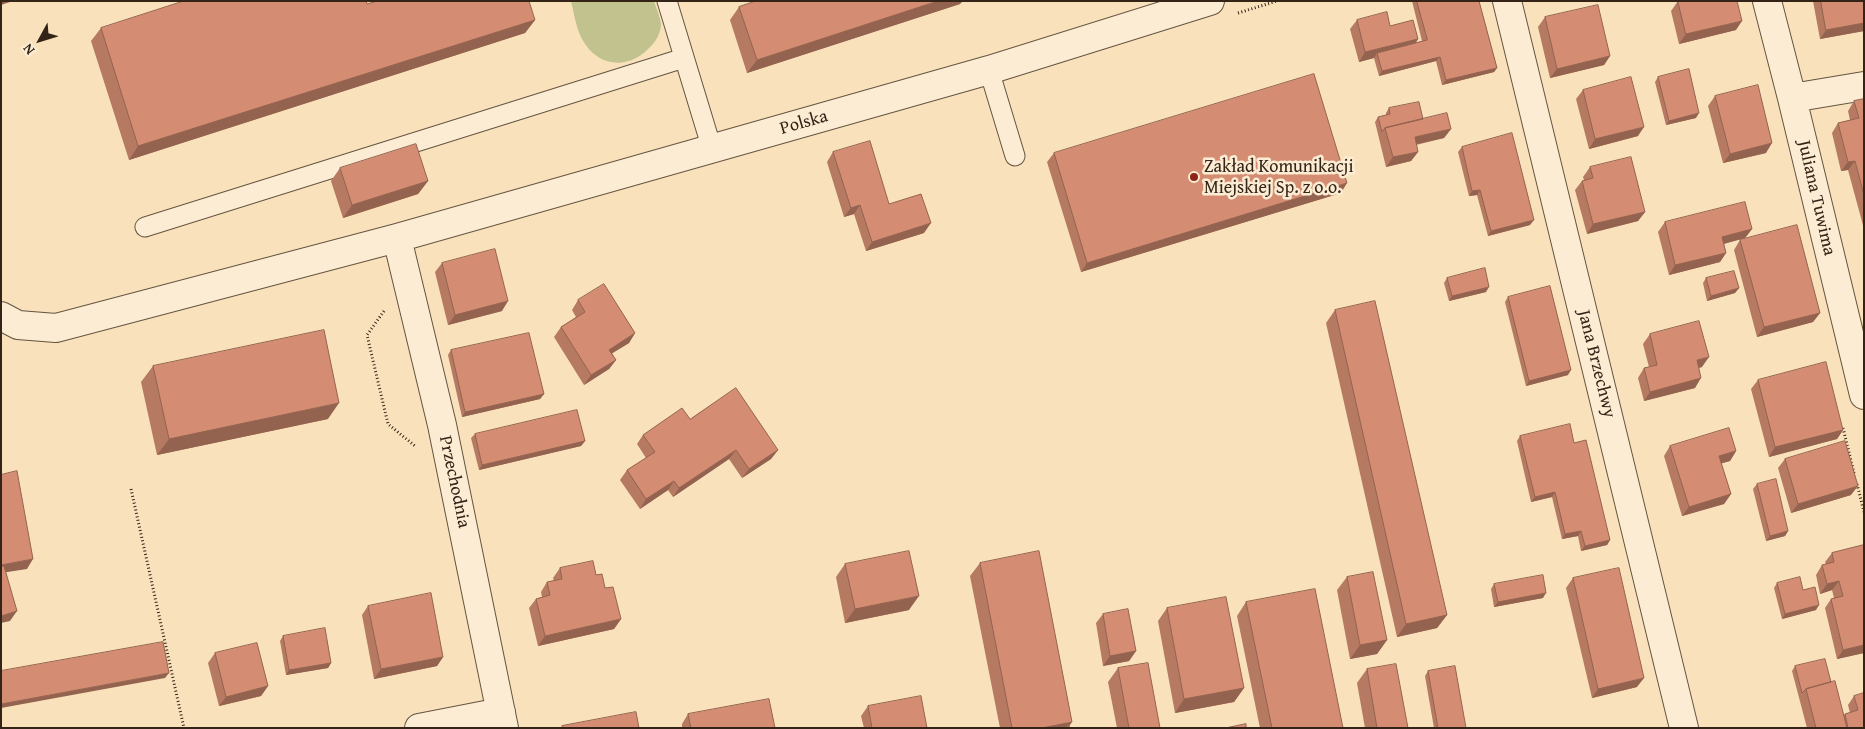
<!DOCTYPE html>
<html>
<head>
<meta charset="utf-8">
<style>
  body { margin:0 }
  #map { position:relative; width:1865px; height:729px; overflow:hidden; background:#f9e2bb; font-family:"Gentium Book Plus",serif }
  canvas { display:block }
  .frame { position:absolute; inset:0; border:2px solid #342417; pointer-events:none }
  .north { position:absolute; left:15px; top:15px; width:50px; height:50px; -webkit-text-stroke:4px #fbecd3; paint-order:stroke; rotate:231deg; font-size:14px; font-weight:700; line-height:20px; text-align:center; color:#342417 }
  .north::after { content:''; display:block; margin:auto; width:18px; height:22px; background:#342417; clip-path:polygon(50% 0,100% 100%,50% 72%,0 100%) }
</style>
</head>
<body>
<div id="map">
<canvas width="1865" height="729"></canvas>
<div class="frame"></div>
<div class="north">N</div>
</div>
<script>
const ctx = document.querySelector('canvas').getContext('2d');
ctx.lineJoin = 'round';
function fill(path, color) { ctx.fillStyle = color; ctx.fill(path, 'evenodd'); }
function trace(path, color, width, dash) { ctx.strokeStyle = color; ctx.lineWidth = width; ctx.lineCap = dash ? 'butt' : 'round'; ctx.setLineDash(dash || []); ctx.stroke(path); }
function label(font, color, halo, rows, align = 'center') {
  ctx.font = font + ' "Gentium Book Plus",serif'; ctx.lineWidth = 5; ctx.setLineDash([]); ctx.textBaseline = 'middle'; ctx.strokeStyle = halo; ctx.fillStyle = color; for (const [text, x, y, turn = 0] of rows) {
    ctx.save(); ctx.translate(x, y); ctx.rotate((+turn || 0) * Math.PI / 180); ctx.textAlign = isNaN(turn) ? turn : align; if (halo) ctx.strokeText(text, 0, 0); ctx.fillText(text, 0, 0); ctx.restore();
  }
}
fill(new Path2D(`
  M571 1H654C656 8 660 16 661 24 661 31 657 40 652 45 631 70 598 69 582 39 576 28 574 13 571 1Z`), '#c1c28e');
const lane = new Path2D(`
  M667 1 712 149
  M989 70 1015 156
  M145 227 684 58`);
const street = new Path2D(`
  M1507 1 1684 728
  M1767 1 1792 98 1864 395
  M1792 98 1864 86
  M397 238 442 425 504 728
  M1 316 18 325 56 328 397 238 989 70 1210 1
  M419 728 501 712`);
trace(lane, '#655440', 21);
trace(street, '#655440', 30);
trace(new Path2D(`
  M1238 13 1277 1
  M384 311 367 335 388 424 415 446
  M1843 428 1854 473
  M1857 484 1864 512
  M131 489 184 728`), '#342417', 3, [1, 2.5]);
trace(lane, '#fbecd3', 19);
trace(street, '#fbecd3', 28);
fill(new Path2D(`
  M1412 1H1479L1497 68 1494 72 1442 85 1436 61 1379 76 1374 58 1359 62 1350 29 1357 20 1390 26 1418 39 1416 43 1422 41Z
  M1678 1 1736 30 1679 44 1671 11Z
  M1813 1H1864V31L1820 39Z
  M367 4 535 20 525 33 129 160 91 41 101 28Z
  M960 4 747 73 730 20 739 7Z
  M1545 17 1610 56 1604 65 1550 78 1538 27Z
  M1658 77 1696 118 1666 125 1655 82Z
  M1583 90 1638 136 1589 149 1576 99Z
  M1715 96 1766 153 1723 163 1708 106Z
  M1864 99V229L1848 170 1841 171 1832 133 1838 123 1850 120 1848 111 1854 101Z
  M1389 108 1423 119 1451 129 1444 138 1416 145 1418 152 1411 161 1386 167 1375 122 1378 117 1386 115V113Z
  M1462 147 1530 225 1488 236 1477 195 1469 196 1458 152Z
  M833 152 889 204 924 233 866 251 854 214 844 217 827 162Z
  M1054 153 1341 193 1081 272 1047 162Z
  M1590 167 1645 212 1638 221 1587 234 1575 190 1582 181 1584 180 1583 177Z
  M340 168 428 181 418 194 343 218 331 181Z
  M1665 222 1752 229 1745 238 1724 244 1726 253 1720 262 1669 275 1658 232Z
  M1740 240 1820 313 1813 322 1757 337 1734 250Z
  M442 263 502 311 448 325 435 272Z
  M1447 278 1486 292 1449 301 1444 283Z
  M1706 278 1739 288 1735 293 1707 301 1703 283Z
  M1508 297 1568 375 1526 386 1505 302Z
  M578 300 635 333 629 343 612 353 616 360 609 369 584 385 554 337 561 327 576 317 572 310Z
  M1335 310 1447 615 1437 628 1397 637 1326 323Z
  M1650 334 1702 367 1699 368 1695 388 1644 401 1638 378 1644 368 1649 367 1643 344Z
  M451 350 544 394 540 399 462 417 448 355Z
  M153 366 328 419 157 455 141 382Z
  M1758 380 1843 430 1837 439 1769 457 1751 389Z
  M690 419 778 450 771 459 742 478 729 459 673 497 668 490 640 509 620 480 627 470 646 458 637 444 643 435Z
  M475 434 585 441 581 446 479 470 471 438Z
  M1520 436 1574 443 1610 540 1607 545 1581 551 1578 536 1562 539 1552 497 1531 502 1517 441Z
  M1670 446 1736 451 1730 461 1721 463 1731 494 1724 504 1682 516 1664 456Z
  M1785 459 1851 495 1791 513 1778 468Z
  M1757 484 1788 531 1785 536 1766 541 1753 489Z
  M1864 545V653L1837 659 1825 608 1831 599 1834 598 1832 590 1820 594 1816 575 1822 565 1826 564 1825 562 1832 553Z
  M980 563 1069 726 1070 728H1000L970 576Z
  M845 564 909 610 845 623 836 577Z
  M560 568 596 575 605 588 621 619 614 629 538 646 529 608 536 599 542 597 541 592 547 582 554 581 553 578Z
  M1347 577 1387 640 1377 654 1350 659 1337 590Z
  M1573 578 1637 687 1592 698 1566 588Z
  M1777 583 1803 590 1816 610 1782 619 1774 588Z
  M1494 584 1543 598 1494 607 1491 589Z
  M1246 602 1343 728H1260L1237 616Z
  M368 606 443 657 437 666 374 679 362 615Z
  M1167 608 1244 688 1234 702 1175 713 1158 621Z
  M1103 614 1136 651 1129 661 1103 666 1096 623Z
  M283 636 331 663 328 668 286 675 280 641Z
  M215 653 268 686 261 696 219 706 208 663Z
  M1795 666 1831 682 1844 715 1845 714 1850 713 1848 705 1854 696 1864 728H1807L1792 671Z
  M1118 668 1160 728H1117L1108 682Z
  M1367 669 1408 728H1365L1357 683Z
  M1428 671 1466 728H1434L1425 676Z
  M868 706 927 728H864L861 716Z
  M688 714 775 728H682V724Z`), '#b67962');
fill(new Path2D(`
  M1 1H13L1 5Z
  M938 1H963L960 4 747 73 757 60Z
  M535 20 525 33 129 160 138 146Z
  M1742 21 1736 30 1679 44 1686 34Z
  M1864 23V31L1820 39 1826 30Z
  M1418 39 1411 49 1377 53 1374 58 1359 62 1365 52Z
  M1610 56 1604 65 1550 78 1557 69Z
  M1440 57 1436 61 1379 76 1382 71Z
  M1497 68 1494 72 1442 85 1446 80Z
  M1699 113 1696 118 1666 125 1669 121Z
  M1644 127 1638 136 1589 149 1595 139Z
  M1451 129 1444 138 1408 146 1415 137Z
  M1772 143 1766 153 1723 163 1730 154Z
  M1418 152 1411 161 1386 167 1393 157Z
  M1855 161 1848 170 1841 171 1848 162Z
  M428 181 418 194 343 218 352 205Z
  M1347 183 1341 193 1081 272 1087 263Z
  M1480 190 1477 195 1469 196 1472 191Z
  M860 205 854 214 844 217 851 208Z
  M1645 212 1638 221 1587 234 1593 224Z
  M1534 220 1530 225 1488 236 1491 231Z
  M931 223 924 233 866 251 872 242Z
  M1752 229 1745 238 1715 246 1722 237Z
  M1726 253 1720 262 1669 275 1675 265Z
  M1489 287 1486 292 1449 301 1452 296Z
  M1739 288 1735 293 1707 301 1711 296Z
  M508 301 502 311 448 325 455 315Z
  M1820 313 1813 322 1757 337 1764 327Z
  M635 333 629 343 603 359 609 350Z
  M1709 357 1702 367 1690 370 1697 360Z
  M616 360 609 369 584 385 591 375Z
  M1571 370 1568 375 1526 386 1529 381Z
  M1701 378 1695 388 1644 401 1650 392Z
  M544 394 540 399 462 417 465 412Z
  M339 403 328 419 157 455 169 439Z
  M1843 430 1837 439 1769 457 1775 447Z
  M585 441 581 446 479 470 482 465Z
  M736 450 729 459 673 497 679 488Z
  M778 450 771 459 742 478 749 469Z
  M1736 451 1730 461 1713 466 1719 456Z
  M674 481 668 490 640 509 646 499Z
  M1858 486 1851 495 1791 513 1798 504Z
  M1555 492 1552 497 1531 502 1535 497Z
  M1731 494 1724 504 1682 516 1689 507Z
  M1581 531 1578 536 1562 539 1565 534Z
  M1788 531 1785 536 1766 541 1770 536Z
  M1610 540 1607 545 1581 551 1585 546Z
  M33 559 27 569 1 573V565Z
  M1839 581 1832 590 1820 594 1827 584Z
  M1546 593 1543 598 1494 607 1498 602Z
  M919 596 909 610 845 623 855 609Z
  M1819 605 1816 610 1782 619 1785 614Z
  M17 611 10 621 1 623V616Z
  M1447 615 1437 628 1397 637 1406 624Z
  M621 619 614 629 538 646 545 636Z
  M1387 640 1377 654 1350 659 1360 645Z
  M1864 645V653L1837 659 1843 650Z
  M1136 651 1129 661 1103 666 1110 656Z
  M443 657 437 666 374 679 381 669Z
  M331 663 328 668 286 675 289 670Z
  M169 673 165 678 1 708V704Z
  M1644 678 1637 687 1592 698 1598 689Z
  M268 686 261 696 219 706 226 697Z
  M1244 688 1234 702 1175 713 1184 699Z
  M1072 722 1068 728H1042Z`), '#946350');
const building = new Path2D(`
  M184 1H366L367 4 377 1H529L535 20 138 146 101 28Z
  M756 1H938L757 60 739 7Z
  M1417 1H1479L1497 68 1446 80 1440 57 1382 71 1377 53 1427 40Z
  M1678 1H1737L1742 21 1686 34Z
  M1821 1H1864V23L1826 30Z
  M1598 5 1610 56 1557 69 1545 17Z
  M1387 12 1390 26 1413 20 1418 39 1365 52 1357 20Z
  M1689 69 1699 113 1669 121 1658 77Z
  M1314 74 1347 183 1087 263 1054 153Z
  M1631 77 1644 127 1595 139 1583 90Z
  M1758 85 1772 143 1730 154 1715 96Z
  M1864 99V195L1855 161 1848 162 1838 123 1859 118 1854 101Z
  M1419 102 1423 119 1385 128 1382 132 1378 117 1390 114 1389 108Z
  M1447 113 1451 129 1415 137 1418 152 1393 157 1385 128Z
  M1512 133 1534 220 1491 231 1480 190 1472 191 1462 147Z
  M870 141 889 204 921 194 931 223 872 242 860 205 851 208 833 152Z
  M416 144 428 181 352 205 340 168Z
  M1631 157 1645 212 1593 224 1582 181 1593 178 1590 167Z
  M1745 202 1752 229 1722 237 1726 253 1675 265 1665 222Z
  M1797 225 1820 313 1764 327 1740 240Z
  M495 249 508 301 455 315 442 263Z
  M1485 268 1489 287 1452 296 1447 278Z
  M1734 271 1739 288 1711 296 1706 278Z
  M604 284 635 333 609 350 616 360 591 375 561 327 585 312 578 300Z
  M1550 286 1571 370 1529 381 1508 297Z
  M1375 301 1447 615 1406 624 1335 310Z
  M1699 321 1709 357 1697 360 1701 378 1650 392 1644 368 1657 365 1650 334Z
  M324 330 339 403 169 439 153 366Z
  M529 333 544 394 465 412 451 350Z
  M1826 362 1843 430 1775 447 1758 380Z
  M736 388 778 450 749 469 736 450 679 488 674 481 646 499 627 470 655 452 643 435 682 408 690 419Z
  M577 410 585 441 482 465 475 434Z
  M1570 424 1574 443 1586 440 1610 540 1585 546 1581 531 1565 534 1555 492 1535 497 1520 436Z
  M1729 428 1736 451 1719 456 1731 494 1689 507 1670 446Z
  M1845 441 1858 486 1798 504 1785 459Z
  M17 471 33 559 1 565V475Z
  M1776 479 1788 531 1770 536 1757 484Z
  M1864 545V645L1843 650 1831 599 1843 596 1839 581 1827 584 1822 565 1834 562 1832 553Z
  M909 551 919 596 855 609 845 564Z
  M1039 551 1072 722 1042 728H1012L980 563Z
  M593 561 596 575 602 574 605 588 613 587 621 619 545 636 536 599 550 595 547 582 562 579 560 568Z
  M4 566 17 611 1 616V567Z
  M1619 568 1644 678 1598 689 1573 578Z
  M1373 572 1387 640 1360 645 1347 577Z
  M1543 575 1546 593 1498 602 1494 584Z
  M1800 577 1803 590 1815 587 1819 605 1785 614 1777 583Z
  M1315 589 1343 728H1272L1246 602Z
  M431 593 443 657 381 669 368 606Z
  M1226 597 1244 688 1184 699 1167 608Z
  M1128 609 1136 651 1110 656 1103 614Z
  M325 628 331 663 289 670 283 636Z
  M163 642 169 673 1 704V671Z
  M257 643 268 686 226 697 215 653Z
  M1825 659 1831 682 1806 689 1802 693 1795 666Z
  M1148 663 1160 728H1129L1118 668Z
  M1396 664 1408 728H1377L1367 669Z
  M1455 666 1466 728H1438L1428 671Z
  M1835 681 1847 728H1816L1806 689Z
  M1864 693V728H1848L1845 714 1858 710 1854 696Z
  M921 696 927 728H872L868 706Z
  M769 699 775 728H691L688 714Z
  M636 712 639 728H562V726Z
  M1246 724V728H1226Z
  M1069 726 1070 728H1060Z`);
fill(building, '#d48d72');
trace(building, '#946350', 1);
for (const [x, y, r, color] of [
  [1194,177,5,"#8f2418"]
]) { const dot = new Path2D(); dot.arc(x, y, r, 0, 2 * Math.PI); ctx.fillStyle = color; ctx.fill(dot); trace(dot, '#fbecd3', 2); }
label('18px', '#342417', '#fbecd3', [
  ["Polska",804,123,-16],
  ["Juliana Tuwima",1816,198,77],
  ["Jana Brzechwy",1596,364,76],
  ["Przechodnia",454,482,78]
]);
label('18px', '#342417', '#fbecd3', [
  ["Zakład Komunikacji",1204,167],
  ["Miejskiej Sp. z o.o.",1204,188]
], 'left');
</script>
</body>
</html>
